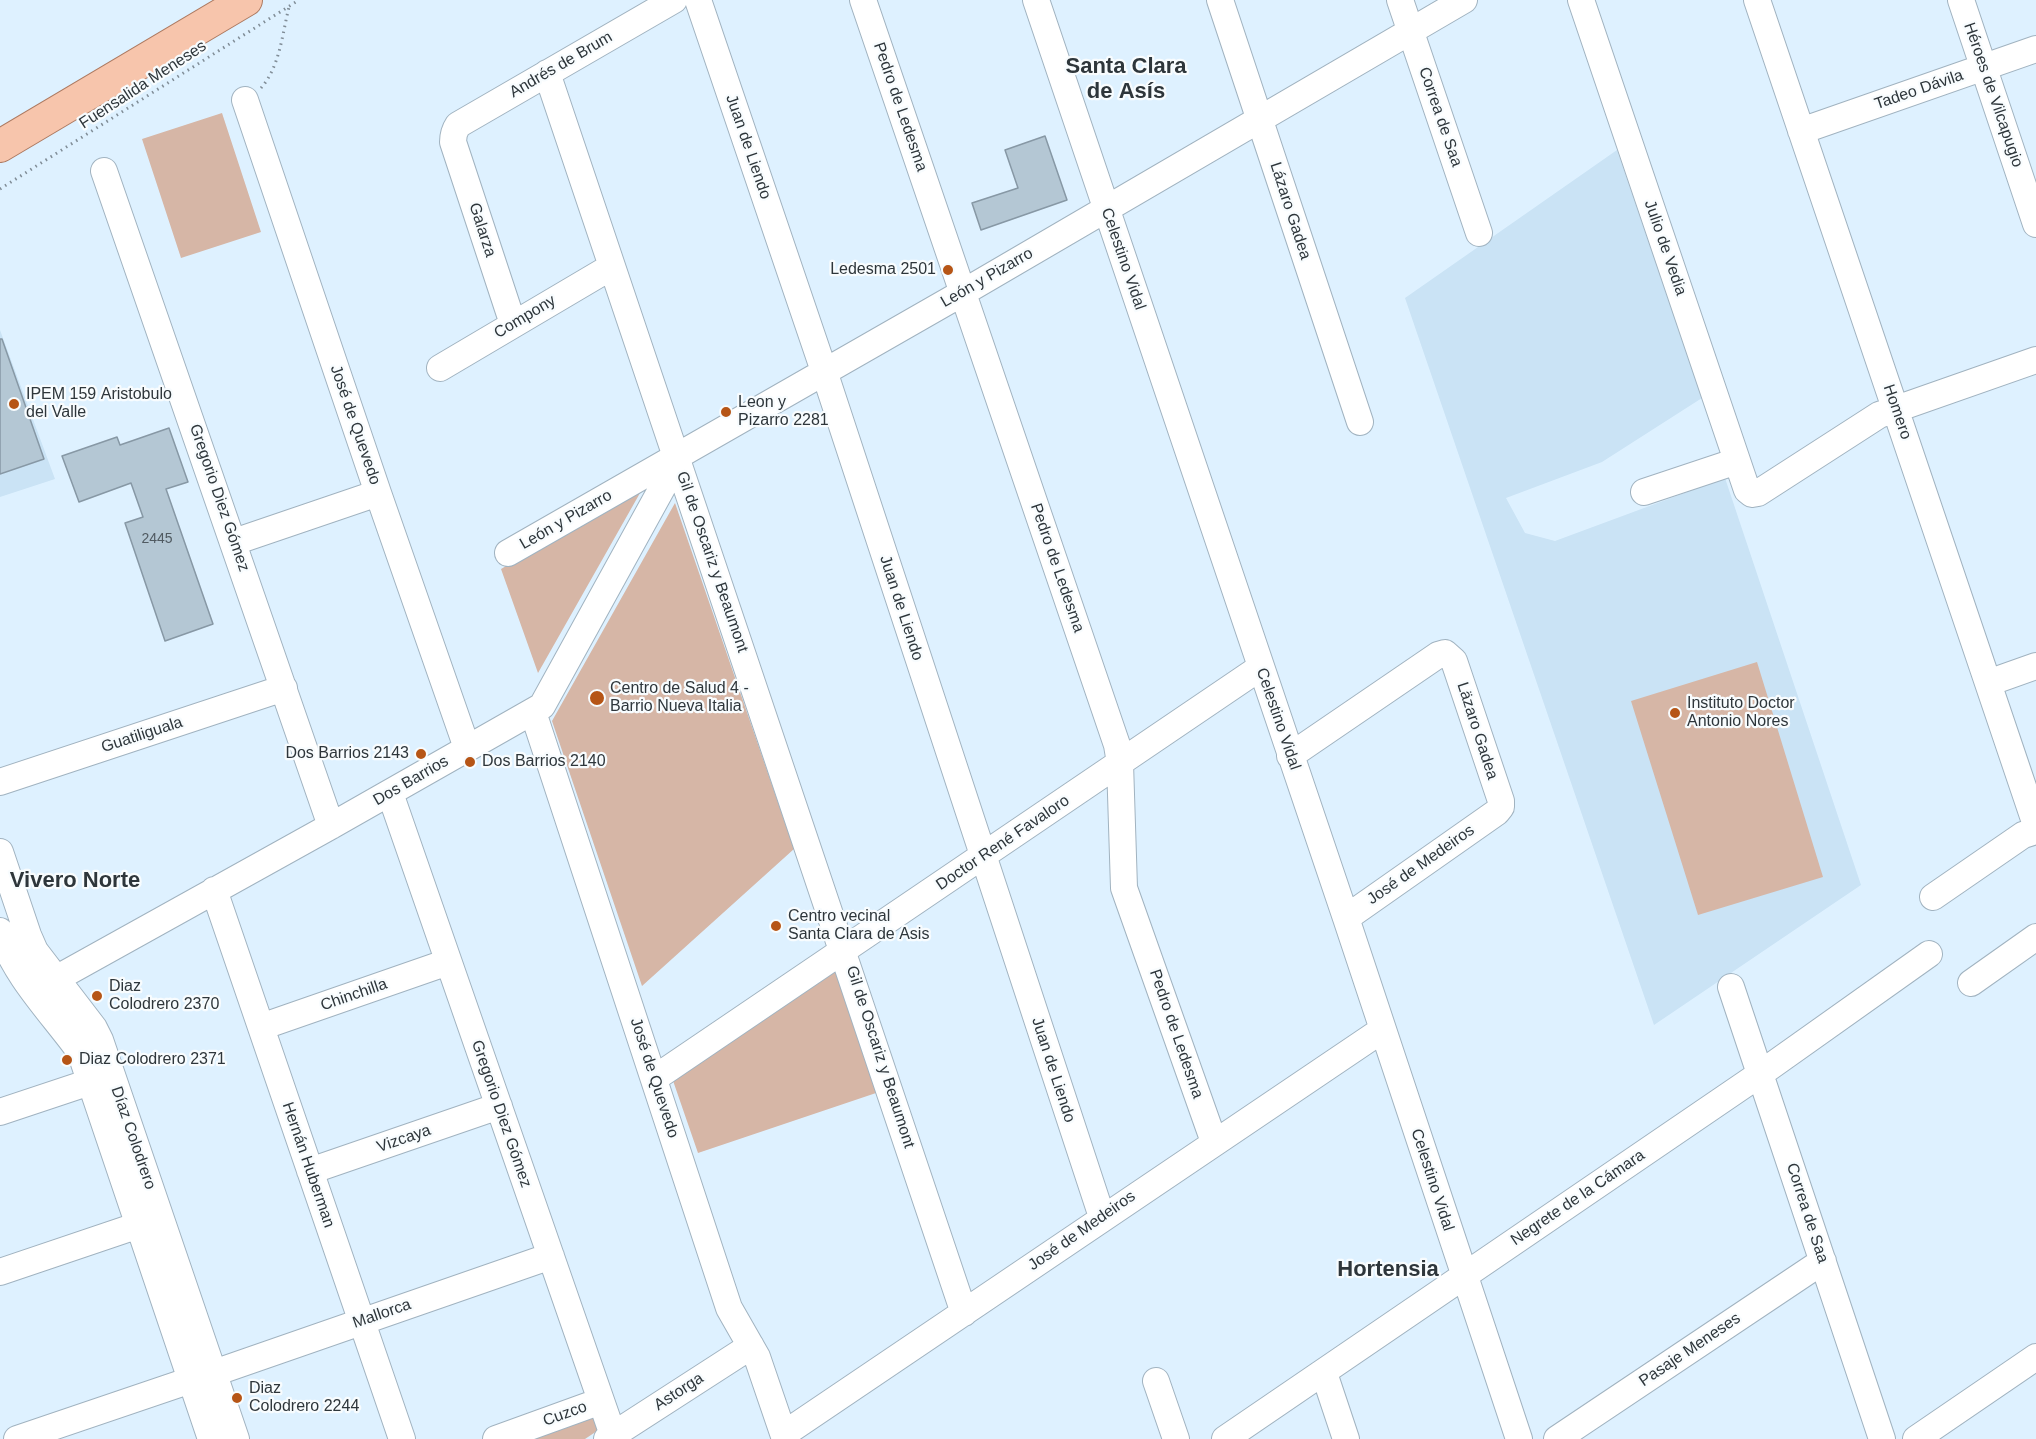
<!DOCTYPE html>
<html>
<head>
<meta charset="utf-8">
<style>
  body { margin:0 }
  canvas { display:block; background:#def1ff }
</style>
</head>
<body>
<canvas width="2036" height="1439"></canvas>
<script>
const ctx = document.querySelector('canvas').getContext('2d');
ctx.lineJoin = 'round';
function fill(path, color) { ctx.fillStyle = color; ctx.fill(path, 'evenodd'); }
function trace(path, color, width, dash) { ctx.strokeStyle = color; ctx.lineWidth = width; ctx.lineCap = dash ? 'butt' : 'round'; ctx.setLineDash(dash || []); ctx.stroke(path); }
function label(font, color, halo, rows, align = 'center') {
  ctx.font = font + ' Arial,sans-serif'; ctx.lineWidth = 4.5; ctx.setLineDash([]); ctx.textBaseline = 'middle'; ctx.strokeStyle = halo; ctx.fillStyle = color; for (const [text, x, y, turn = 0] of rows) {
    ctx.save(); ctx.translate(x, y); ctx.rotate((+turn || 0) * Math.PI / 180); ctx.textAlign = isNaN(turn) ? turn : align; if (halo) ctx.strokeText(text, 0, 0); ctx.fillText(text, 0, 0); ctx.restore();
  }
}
fill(new Path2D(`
  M1617 150 1702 398 1602 462 1506 498 1525 533 1555 541 1725 478 1861 885 1654 1025 1405 298Z
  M0 330 55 479 0 497Z`), '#cae3f5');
fill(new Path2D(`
  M222 113 261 232 181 258 142 139Z
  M644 486 538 673 501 569Z
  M675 503 794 849 642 986 552 721Z
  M1757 662 1823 877 1698 915 1631 701Z
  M836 962 879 1092 698 1153 670 1072Z
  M594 1415 599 1426 597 1431 585 1439H512Z`), '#d6b6a6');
const building = new Path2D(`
  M1045 136 1067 200 981 230 972 203 1018 188 1005 150Z
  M0 339H2L44 459 0 474Z
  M169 428 188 482 166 489 213 624 165 641 125 523 143 517 131 483 79 502 62 456 117 437 120 445Z`);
fill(building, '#b4c7d4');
trace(building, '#8798a5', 1.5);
const minor = new Path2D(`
  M698 0 824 371 1102 1217
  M863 0 1117 745 1120 763 1124 888 1214 1142
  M1036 0 1346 918 1519 1439
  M1220 0 1360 422
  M1400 0 1479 233
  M1581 0 1747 490 1752 494 1758 493 1879 415 2036 360
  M1757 0 2036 825
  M1961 0 2036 224
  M547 73C685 486 828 898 964 1313
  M245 100 378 493 467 748
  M1801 131 2036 49
  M104 171 331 826
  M513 324 453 142C453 135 454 131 458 125L674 0
  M440 368 611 267
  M1644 492 1737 461
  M234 542 378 493
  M508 553 964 292 1464 0
  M1988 683 2036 666
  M533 712 729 1308 757 1357 785 1439
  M1290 756 1438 655 1445 653 1454 661 1501 801V807L1497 812 1346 918
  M0 782 284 688
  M390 793 613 1435
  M0 852 28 935 35 951 94 1028 100 1040 236 1439
  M214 890 402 1439
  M1933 897 2023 835 2036 831
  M0 931C14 974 48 1009 75 1045L82 1057 211 1439
  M1971 983 2036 937
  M1731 987 1882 1439
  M34 991 331 826 542 706 677 461
  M261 1027 448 962
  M655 1078 1261 667
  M0 1112 105 1077
  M310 1171 499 1106
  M0 1272 139 1225
  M214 1373 551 1256
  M1324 1373 1346 1439
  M1156 1381 1176 1439
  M784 1434 1382 1030
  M17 1439 191 1380
  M496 1439 601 1401
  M607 1439 751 1346
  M1225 1439 1760 1074 1929 954
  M1557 1439 1823 1261
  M1916 1439 2036 1357`);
const major = new Path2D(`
  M0 146 246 0`);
trace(minor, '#a1b3c0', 28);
trace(major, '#ad7a61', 34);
trace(new Path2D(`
  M261 88C280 66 282 35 289 7
  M0 189 299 0`), '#808d97', 3, [1.5, 4.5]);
trace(minor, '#fff', 26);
trace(major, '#f7c5ac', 32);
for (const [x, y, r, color] of [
  [948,270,6,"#b65516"],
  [14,404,6,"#b65516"],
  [726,412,6,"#b65516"],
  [597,698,8,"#b65516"],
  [1675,713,6,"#b65516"],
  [421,754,6,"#b65516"],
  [470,762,6,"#b65516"],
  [776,926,6,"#b65516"],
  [97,996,6,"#b65516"],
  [67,1060,6,"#b65516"],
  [237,1398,6,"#b65516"]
]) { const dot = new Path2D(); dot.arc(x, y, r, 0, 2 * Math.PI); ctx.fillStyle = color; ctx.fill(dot); trace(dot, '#f8fcfe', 2); }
label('14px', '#505a61', null, [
  ["2445",157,539]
]);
label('16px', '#2e363b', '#f8fcfe', [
  ["Andrés de Brum",561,65,-30],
  ["Fuensalida Meneses",143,85,-33],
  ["Tadeo Dávila",1919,90,-19],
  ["Héroes de Vilcapugio",1993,95,71],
  ["Pedro de Ledesma",900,107,71],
  ["Correa de Saa",1440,117,71],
  ["Juan de Liendo",748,147,71],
  ["Lázaro Gadea",1290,211,72],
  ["Galarza",482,230,72],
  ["Julio de Vedia",1665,248,71],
  ["Celestino Vidal",1123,259,71],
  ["León y Pizarro",987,278,-30],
  ["Compony",525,317,-31],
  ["Homero",1897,412,71],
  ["José de Quevedo",355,425,71],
  ["Gregorio Diez Gómez",219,498,71],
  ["León y Pizarro",566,520,-30],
  ["Gil de Oscariz y Beaumont",712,562,71],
  ["Pedro de Ledesma",1057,568,71],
  ["Juan de Liendo",901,608,72],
  ["Celestino Vidal",1278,719,71],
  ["Läzaro Gadea",1477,731,72],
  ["Guatiliguala",142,735,-18],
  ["Dos Barrios",411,781,-30],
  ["Doctor René Favaloro",1003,843,-34],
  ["José de Medeiros",1421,865,-35],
  ["Chinchilla",354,995,-19],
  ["Pedro de Ledesma",1176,1034,71],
  ["Gil de Oscariz y Beaumont",880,1057,72],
  ["Juan de Liendo",1053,1070,72],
  ["José de Quevedo",654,1078,72],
  ["Gregorio Diez Gómez",501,1114,71],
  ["Díaz Colodrero",133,1138,71],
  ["Vizcaya",404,1139,-19],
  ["Hernán Huberman",308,1165,71],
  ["Celestino Vidal",1432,1180,72],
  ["Negrete de la Cámara",1578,1198,-34],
  ["Correa de Saa",1807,1213,72],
  ["José de Medeiros",1082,1231,-35],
  ["Mallorca",382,1314,-19],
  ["Pasaje Meneses",1690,1350,-34],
  ["Astorga",679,1392,-33],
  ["Cuzco",565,1414,-20]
]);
label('16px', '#2e363b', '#f8fcfe', [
  ["Ledesma 2501",936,270,"right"],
  ["IPEM 159 Aristobulo",26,395],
  ["del Valle",26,413],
  ["Leon y",738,403],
  ["Pizarro 2281",738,421],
  ["Centro de Salud 4 -",610,689],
  ["Barrio Nueva Italia",610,707],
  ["Instituto Doctor",1687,704],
  ["Antonio Nores",1687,722],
  ["Dos Barrios 2143",409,754,"right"],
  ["Dos Barrios 2140",482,762],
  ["Centro vecinal",788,917],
  ["Santa Clara de Asis",788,935],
  ["Diaz",109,987],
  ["Colodrero 2370",109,1005],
  ["Diaz Colodrero 2371",79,1060],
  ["Diaz",249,1389],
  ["Colodrero 2244",249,1407]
], 'left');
label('bold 22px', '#2e363b', '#f8fcfe', [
  ["Santa Clara",1126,67],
  ["de Asís",1126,92],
  ["Vivero Norte",75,881],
  ["Hortensia",1388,1270]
]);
</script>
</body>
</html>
